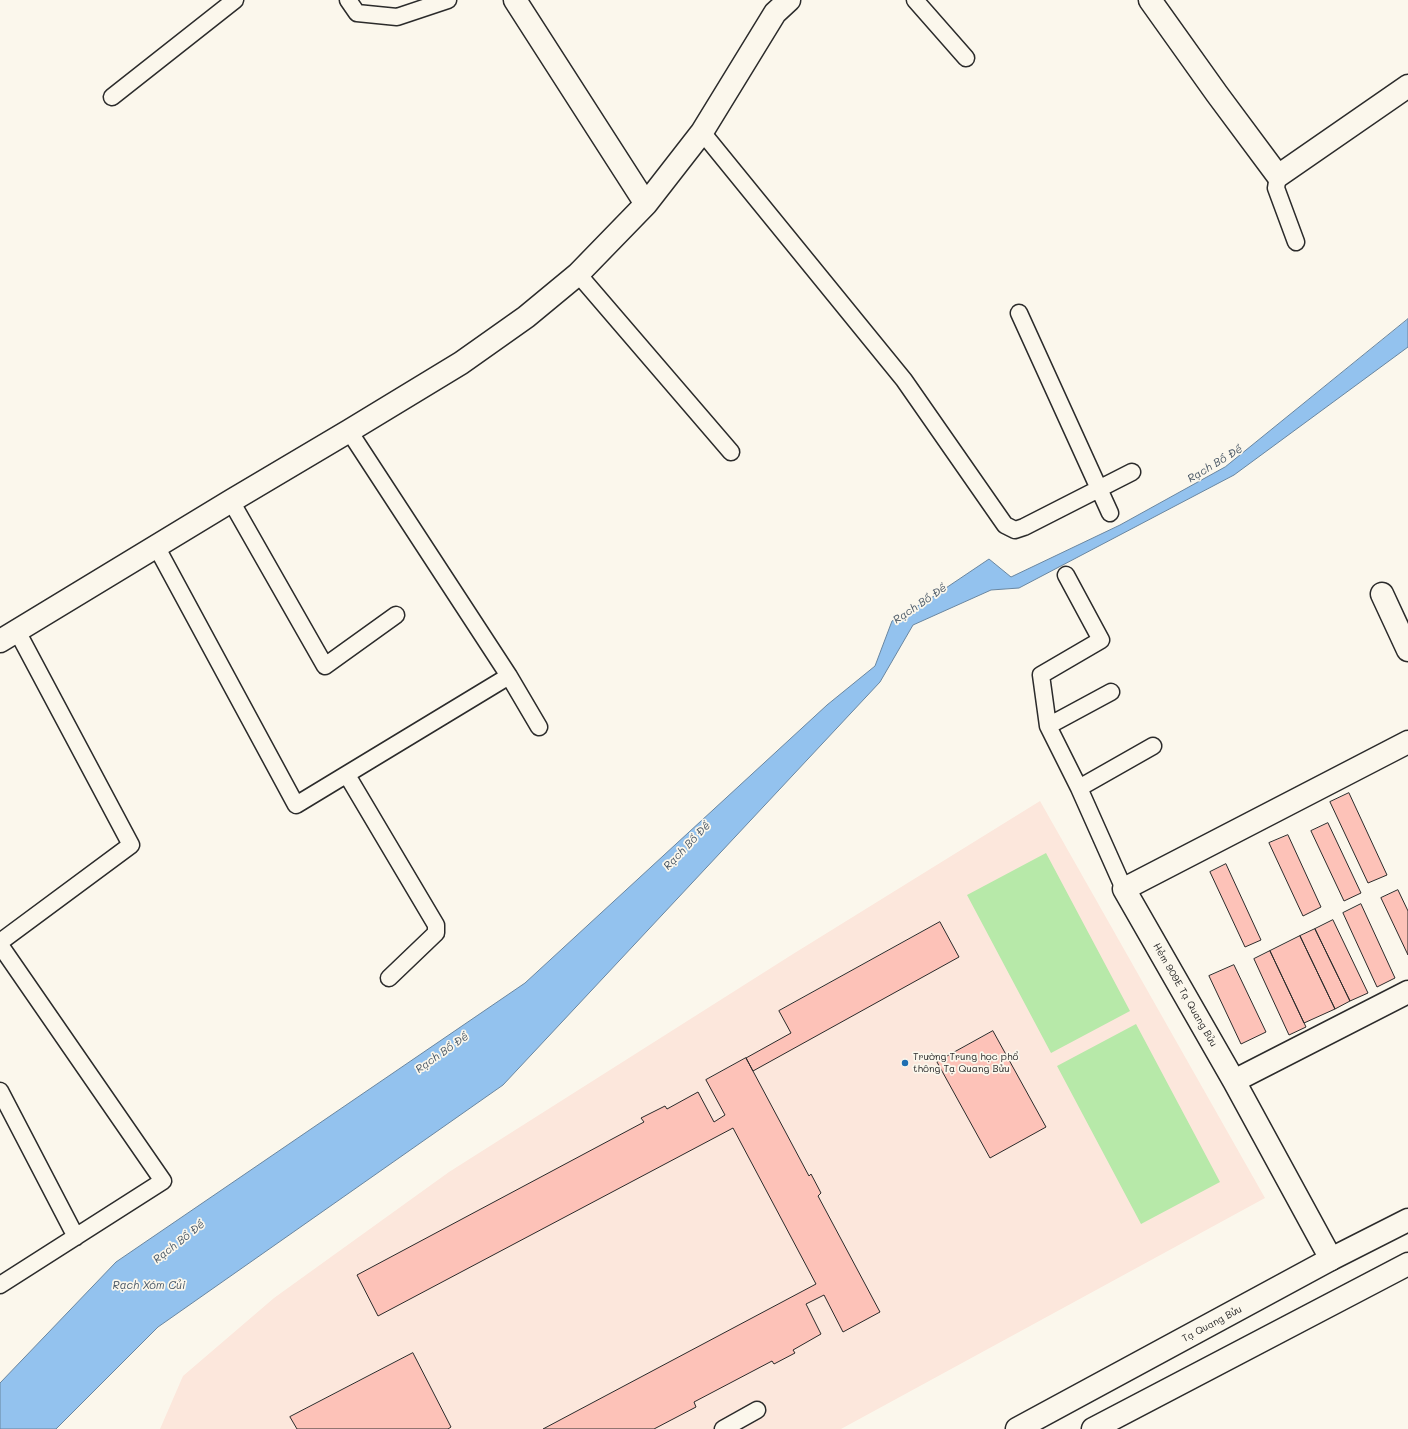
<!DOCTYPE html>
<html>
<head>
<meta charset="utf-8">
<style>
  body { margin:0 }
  canvas { display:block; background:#fbf7ec }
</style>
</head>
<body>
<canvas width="1408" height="1429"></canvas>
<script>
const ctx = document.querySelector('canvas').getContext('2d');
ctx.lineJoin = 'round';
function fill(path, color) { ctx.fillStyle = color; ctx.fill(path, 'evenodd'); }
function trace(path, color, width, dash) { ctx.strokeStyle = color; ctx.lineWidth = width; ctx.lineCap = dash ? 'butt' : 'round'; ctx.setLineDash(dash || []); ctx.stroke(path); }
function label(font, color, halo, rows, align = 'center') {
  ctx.font = font + ' Mali,sans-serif'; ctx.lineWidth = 3.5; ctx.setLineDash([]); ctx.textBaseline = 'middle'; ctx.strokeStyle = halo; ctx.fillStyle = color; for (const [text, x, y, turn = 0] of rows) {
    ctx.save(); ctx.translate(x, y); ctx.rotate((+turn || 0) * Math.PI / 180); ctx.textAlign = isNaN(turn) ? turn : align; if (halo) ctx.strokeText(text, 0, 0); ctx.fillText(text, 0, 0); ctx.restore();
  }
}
fill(new Path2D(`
  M1040 801 1265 1198 841 1429H160L183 1376 274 1298 449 1172 793 954Z`), '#fce7dc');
fill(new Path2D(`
  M1046 853 1130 1011 1051 1053 967 895Z
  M1136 1024 1220 1182 1141 1224 1057 1066Z`), '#b7e9a9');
const water = new Path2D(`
  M1408 319V347L1234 475 1019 588 991 590 913 625 880 682 503 1085 158 1327 56 1429H0V1383L116 1262 525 983 827 705 875 666 892 621 931 598 989 559 1011 577 1120 525 1225 467Z`);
fill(water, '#93c2ee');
trace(water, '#6986a0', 1);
const building = new Path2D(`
  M1349 793 1387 875 1368 883 1330 802Z
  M1328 823 1361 893 1344 901 1311 831Z
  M1288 835 1321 907 1303 916 1269 843Z
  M1226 864 1261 940 1245 947 1210 872Z
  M1398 890 1408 911V955L1381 898Z
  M1361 904 1395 978 1377 987 1343 913Z
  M1333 920 1368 993 1350 1001 1315 929Z
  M940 922 959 957 753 1071 746 1058 791 1033 779 1011Z
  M1315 929 1350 1001 1335 1009 1300 936Z
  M1300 936 1335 1009 1304 1023 1270 951Z
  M1270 951 1306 1027 1289 1035 1254 959Z
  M1234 965 1266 1032 1241 1044 1209 976Z
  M993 1031 1046 1127 990 1158 937 1062Z
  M746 1058 809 1176 811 1174 821 1193 818 1196 880 1312 843 1332 824 1295 806 1304 821 1334 793 1350 795 1353 774 1364 772 1361 694 1402 696 1407 654 1429H543L816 1284 733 1128 378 1316 357 1275 644 1122 641 1118 665 1106 667 1109 698 1092 714 1122 725 1115 706 1080Z
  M413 1353 451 1427 448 1429H297L290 1417Z`);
fill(building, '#fdc2b8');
trace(building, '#2b2b2b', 1);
const lane = new Path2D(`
  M348 0 357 13 397 17 448 0
  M915 0 966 58
  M112 97 235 0
  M702 132 904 380 1005 525 1015 530 1024 527 1132 472
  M1278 176 1276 188 1296 242
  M578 274 731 452
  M1019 313 1110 513
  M349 431 509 676
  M231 501 325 666 396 615
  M156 546 296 805 509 676 539 727
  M1066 575 1101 640 1041 675 1048 726 1079 788 1124 889
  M1048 726 1111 692
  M347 775 436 925V933L389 978
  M1079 788 1153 746
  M0 942 131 845 17 631
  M0 945 163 1181 0 1285
  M0 1091 76 1237
  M723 1429 757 1410`);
const street = new Path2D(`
  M515 0 646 204
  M1150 0 1217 94 1278 176 1408 86
  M1382 594 1408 650
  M0 641 231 501 349 431 461 363 526 317 578 274 646 204 702 132 775 13 789 0
  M1234 1081 1408 992
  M1331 1259 1234 1081 1124 889 1408 742`);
const secondary = new Path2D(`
  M1017 1429 1331 1259 1408 1220
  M1093 1429 1408 1264`);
trace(lane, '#2b2b2b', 19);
trace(street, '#2b2b2b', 25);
trace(secondary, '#2b2b2b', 25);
trace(lane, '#fbf7ec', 16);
trace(street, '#fbf7ec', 22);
trace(secondary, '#fbf7ec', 22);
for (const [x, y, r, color] of [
  [905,1063,4,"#1f6fb2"]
]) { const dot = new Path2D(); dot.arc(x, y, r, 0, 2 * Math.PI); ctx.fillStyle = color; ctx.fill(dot); trace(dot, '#fbf7ec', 1.5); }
label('10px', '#2b2b2b', '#fbf7ec', [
  ["Hẻm 909E Tạ Quang Bửu",1185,995,60],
  ["Tạ Quang Bửu",1212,1324,-28]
]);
label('10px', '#2b2b2b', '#fbf7ec', [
  ["Trường Trung học phổ",913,1057],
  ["thông Tạ Quang Bửu",913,1069]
], 'left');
label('italic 11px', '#4a5866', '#fbf7ec', [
  ["Rạch Bồ Đề",1215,464,-31],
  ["Rạch Bồ Đề",920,604,-34],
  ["Rạch Bồ Đề",687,846,-46],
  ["Rạch Bồ Đề",442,1053,-35],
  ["Rạch Bồ Đề",179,1242,-38],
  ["Rạch Xóm Củi",149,1286]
]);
</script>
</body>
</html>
